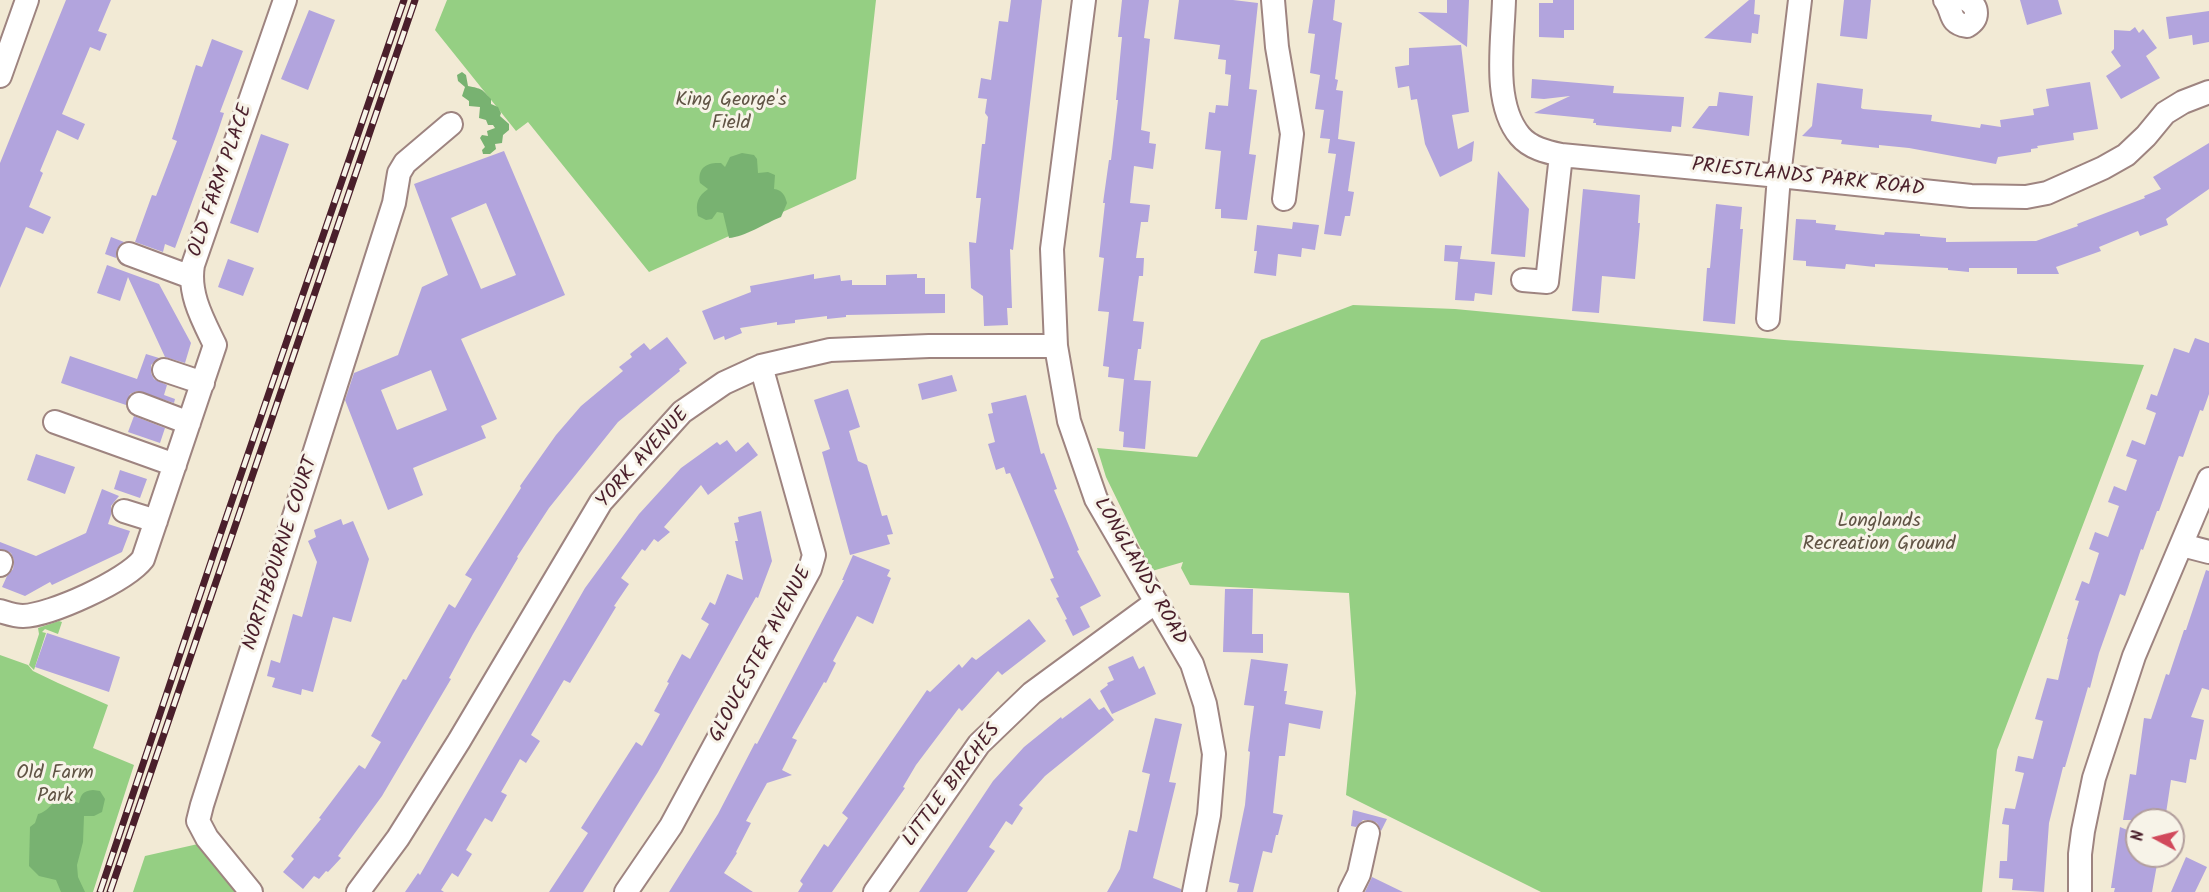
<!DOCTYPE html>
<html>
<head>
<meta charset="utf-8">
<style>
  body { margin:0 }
  #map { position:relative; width:2209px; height:892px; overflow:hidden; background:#f2ead5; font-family:Kalam,sans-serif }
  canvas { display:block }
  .north { position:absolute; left:2125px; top:808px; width:60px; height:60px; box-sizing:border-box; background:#f7f3e8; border:2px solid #b29e9c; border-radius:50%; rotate:277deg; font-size:16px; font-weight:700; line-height:24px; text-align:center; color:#4a1f2b }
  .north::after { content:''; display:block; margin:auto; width:21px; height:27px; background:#d1495b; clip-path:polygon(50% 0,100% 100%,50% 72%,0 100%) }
</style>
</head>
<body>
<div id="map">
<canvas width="2209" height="892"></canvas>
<div class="north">N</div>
</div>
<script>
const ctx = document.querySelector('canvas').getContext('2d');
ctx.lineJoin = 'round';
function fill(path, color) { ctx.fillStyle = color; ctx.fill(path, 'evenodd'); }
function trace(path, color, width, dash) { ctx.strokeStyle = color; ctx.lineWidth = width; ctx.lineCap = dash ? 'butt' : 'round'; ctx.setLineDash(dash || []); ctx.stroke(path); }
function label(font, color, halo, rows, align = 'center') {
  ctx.font = font + ' Kalam,sans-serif'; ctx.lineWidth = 6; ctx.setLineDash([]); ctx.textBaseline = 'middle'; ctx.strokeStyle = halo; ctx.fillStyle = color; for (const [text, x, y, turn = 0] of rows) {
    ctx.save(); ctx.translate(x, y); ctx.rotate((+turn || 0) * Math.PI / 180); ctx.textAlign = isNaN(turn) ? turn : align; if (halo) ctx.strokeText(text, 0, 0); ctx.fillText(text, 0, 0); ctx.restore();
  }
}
fill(new Path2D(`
  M447 0H876L856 179 649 272 528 122 516 131 435 30Z
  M1353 305 1455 309 1784 340 2144 365 1997 750 1982 892H1541L1346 795 1356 693 1349 593 1190 585 1181 568 1183 562 1152 571 1106 477 1097 448 1197 457 1261 340Z
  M59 621 62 622 58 634 45 629 42 632 46 633 34 670 29 665 39 634 38 628Z
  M0 655 28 665 33 671 58 683 108 705 93 748 134 765 93 892H0Z
  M198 844 238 892H133L145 856Z`), '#95cf83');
fill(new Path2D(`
  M462 72 466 75 468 86C482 89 481 88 491 99V104L498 107 501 113 500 116 509 124V130L503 135 502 143 495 144 496 149 490 154H483L482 150 485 147 480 138 482 135 488 136 487 131 495 128 493 125H488L486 120 479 118 480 107 469 106V101L462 96 465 87 458 81 457 75Z
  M742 153 754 155 757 159 758 173 768 172 775 175 774 189C782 190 785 195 787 203L781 217C766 223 744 237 729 238L723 213 717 212 712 219 706 220 698 216C695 203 698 196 708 189L700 183C697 167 708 162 721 163L725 167 730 157Z
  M93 790 100 791 105 799 102 812 94 816H84L83 842 77 865 78 877 85 892H61L56 880 39 876 29 866 30 827 35 823 38 814C49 812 52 799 64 799 70 798 74 802 79 803 81 794 83 791 93 790Z`), '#78b271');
fill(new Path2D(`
  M66 0H111L98 31 107 34 100 51 90 47 62 114 85 124 78 140 57 130 40 171 43 173 29 207 51 217 43 234 26 227 0 288V163Z
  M1011 0H1042L1013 250 1010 249 1012 308H1007L1008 325 984 326 983 296 971 288 969 242 976 243 981 198H976L982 144H985L988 117 985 113 987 99 978 98 981 78 991 80 999 21 1008 22Z
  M1122 0H1149L1144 38 1150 39 1141 130 1150 132 1149 143 1156 144 1153 169 1134 166 1130 203 1150 205 1148 222H1141L1136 258H1144L1143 276H1139L1133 321 1144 322 1141 349H1138L1134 380 1151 381 1145 449 1123 447 1124 432 1119 431 1124 379 1108 377 1109 367 1103 366 1109 312 1098 311 1104 258 1099 257 1105 203H1103L1109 160H1111L1118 100H1116L1122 37H1118Z
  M1179 0H1233L1258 3 1249 89 1257 90 1249 154 1256 155 1247 220 1221 218V209H1215L1221 151 1205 149 1209 112 1215 113 1216 105 1228 106 1231 75 1225 74 1226 60 1218 59 1220 45 1174 39Z
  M1313 0H1335L1333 20 1342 23 1335 79 1338 80 1336 90 1343 91 1338 139 1355 142 1348 191 1354 192 1350 216H1345L1341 236 1324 234 1336 154 1328 153 1330 139 1320 138 1324 110 1315 109 1320 75 1310 73 1315 34 1308 33Z
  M1447 0H1469L1467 47 1418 12 1447 13Z
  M1553 0H1574V30H1564V38L1539 37V3H1553Z
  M1749 0H1755L1754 14 1760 15 1758 34 1752 33 1751 43 1704 38Z
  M1844 0H1871L1867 39 1840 36Z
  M2020 0H2058L2062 14 2027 25Z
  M309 10 335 20 308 90 281 79Z
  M2209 11V42L2193 45 2192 35 2169 39 2166 17Z
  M2135 27 2139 33 2143 29 2157 48 2146 56 2160 78 2121 99 2106 76 2121 66 2111 52 2114 49V30L2130 31Z
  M212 39 243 51 220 112 224 113 218 131 175 248 165 244 163 252 135 242 152 195 156 196 177 141 172 139 196 65 202 67Z
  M1461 45 1469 112 1452 115 1458 149 1474 141 1472 161 1440 177 1425 144 1417 99 1411 100 1409 86 1398 88 1395 67 1409 65V48Z
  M1532 79 1614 86 1613 93 1684 97 1681 127 1672 126 1671 132 1596 125V123H1593L1594 119 1534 113 1570 96 1544 99 1531 98Z
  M2090 82 2098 129 2073 133 2074 140 2037 146 2038 148 2031 149V152L1998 157 1996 164 1909 148 1879 145V148L1841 144 1842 140 1802 136 1812 126 1817 83 1863 89 1861 108 1863 109 1932 115 1931 121 1980 128 1981 124 2001 127 2000 120 2034 115 2033 109 2049 106 2046 89Z
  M1719 92 1753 96 1749 136 1692 128 1709 106H1717Z
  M261 134 289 144 258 233 230 223Z
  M2209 143V189L2166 219 2168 225 2140 236 2138 231 2099 247 2101 251 2056 267 2059 274H2017V268H1969V272L1948 270V268L1875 264V267L1846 264 1845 269 1806 266V261L1793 260 1796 219 1816 220V223L1836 225 1835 230 1884 235 1885 232 1920 234V236L1946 238V242L2036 241 2078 226 2077 224 2145 198 2144 196 2161 189 2153 177Z
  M504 151 565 295 461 339 497 419 481 426 486 438 413 468 423 495 388 510 345 400 354 373 398 355 422 287 448 275 414 184ZM486 203 516 275 481 289 451 218ZM431 370 447 410 397 430 381 390Z
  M1498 171 1529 209 1525 257 1491 254Z
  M1583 189 1640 195 1638 223H1640L1635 279 1602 276 1599 313 1572 311Z
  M1716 204 1742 207 1740 229H1743L1735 324 1703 321 1707 268H1710Z
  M1293 222 1319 225 1315 250 1302 248 1301 257 1278 254 1276 276 1254 273 1257 251H1254L1257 225 1292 229Z
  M111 237 124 242 117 249 116 258 105 254Z
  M1445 245 1462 246 1460 259 1495 262 1492 295 1475 293 1474 301 1455 300 1458 262 1444 261Z
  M228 259 254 268 243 296 218 287Z
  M107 265 159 284 191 343 185 363 165 357 128 277 120 301 97 293Z
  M814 274V279L840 275 841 281 852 280V285H886V275L917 274V278H925V294H945V313L846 315V317L827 319V316L795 320V323L777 325V322L740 328 742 333 725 340 724 336 714 340 702 311 751 292 750 286Z
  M667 337 687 363 679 369 680 371 618 422 549 508 517 557 518 558 473 634 449 678 451 679 382 796 338 856 341 858 328 872 326 871 319 879 314 876 303 889 283 872 294 859 291 856 321 819 319 818 359 765 365 769 381 742 371 736 403 679 406 680 449 604 455 608 472 579 465 575 521 488 520 486 556 435 581 406 623 371 619 367 632 357 630 354 644 343 650 350Z
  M2195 338 2209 343V394L2203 411 2200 410 2183 457 2179 456 2159 511H2157L2143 550 2141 549 2125 596 2120 594 2099 653 2090 688 2088 687 2065 767H2063L2049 823 2044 892 2012 890 2013 879 1999 878 2000 861H2007L2009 825 2002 824 2005 808 2015 809 2024 773 2015 771 2018 756 2033 759 2043 721 2035 719 2047 678 2058 680 2068 639H2067L2079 601 2075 600 2082 581 2089 584 2099 553 2089 549 2095 532 2108 537 2119 506 2108 502 2114 486 2126 491 2137 460 2126 456 2132 440 2145 445 2156 413 2146 409 2151 394 2157 396 2174 348 2189 353Z
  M146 354 159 358 151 365V373L154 379 167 385 164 395 175 399 174 403 137 391 130 394 126 405 61 383 70 356 137 379Z
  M952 375 957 391 922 400 918 384Z
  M848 389 860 427 849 431 858 461 867 465 882 516 887 515 893 534 887 535 890 544 850 555 822 452 830 449 814 400Z
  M1026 395 1041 454 1044 453 1057 489 1054 490 1079 550 1077 551 1101 596 1080 607 1090 627 1073 636 1065 620 1067 619 1056 598 1059 597 1050 579 1054 578 1010 473 1006 474 1004 467 996 470 988 444 995 442 988 414 993 413 991 403Z
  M134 416 165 428 160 443 128 432Z
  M727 440 736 452 748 442 758 455 708 495 701 485 664 527 670 532 658 542 654 539 645 551 642 549 621 578 629 584 614 606 616 607 570 683 564 680 531 735 540 741 526 763 520 759 501 792 507 795 492 822 485 818 466 850 472 854 458 877 452 873 441 890 444 892H405L418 873 420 875 585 588 639 514 681 468 717 442 720 445Z
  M36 454 75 467 65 494 27 480Z
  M120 470 147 479 140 498 114 489Z
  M102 489 119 496 111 506V515L108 524 130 531 122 552 52 585 50 582 25 596 2 587 7 576 13 569 14 560 11 553 0 549V542L36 556 86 533Z
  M761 511 772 561 758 598 756 597 658 772 583 892H549L588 833 581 828 636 742 642 746 660 714 654 711 669 683 667 682 682 654 690 659 709 624 701 619 710 602 715 605 727 574 743 580 735 541H738L734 523 739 522 738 517Z
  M341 519 343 525 353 521 369 559 351 622 333 617 313 692 302 689 301 695 272 687 275 678 267 676 271 660 280 663 293 614 302 617 317 562 308 541 316 537 314 530Z
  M853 555 890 570 887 576 891 578 873 624 857 616 833 661 836 663 826 683 824 682 792 738 797 740 782 770 792 775 767 783 746 821 751 823 736 852 737 853 724 873 753 892H669L718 814 755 743 757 744 844 580H842Z
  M2206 570 2209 571V690L2202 688 2191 717 2204 720 2196 760 2190 759 2186 783 2171 780 2165 820H2123L2130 774 2136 775 2144 718 2151 719 2166 674 2169 675 2184 630H2186Z
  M1225 589H1253L1252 634H1263V653L1223 652Z
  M1029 619 1046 641 1002 675 998 671 962 711 959 708 916 765 903 787 905 788 832 892H798L803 884 800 881 824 844 828 847 848 818 842 813 927 690 930 692 959 664 962 668 972 657 976 660Z
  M47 633 120 657 109 692 35 667Z
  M1133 656 1139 669 1144 666 1156 694 1112 714 1100 691 1108 685 1107 683 1114 680 1108 667Z
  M1251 659 1288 664 1284 691H1287L1285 704 1323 711 1320 729 1289 723 1285 756H1279L1273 813 1283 815 1278 835H1276L1272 853 1263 851 1253 892H1237L1239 884 1229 882 1245 805 1250 752 1248 751 1254 706 1244 705Z
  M1090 698 1099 710 1104 707 1114 720 1045 776 1019 805 1023 808 1012 825 1006 821 989 847 995 851 967 892H919L993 781 1024 747 1061 717 1062 719Z
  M1155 718 1182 724 1169 782 1176 783 1153 878 1181 889V892H1107L1120 869 1129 830 1137 832 1150 774 1142 772Z
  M1353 810 1387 819 1381 831 1377 823 1370 820H1363L1356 827 1351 826Z
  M2120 827 2137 834V856H2151L2150 858 2158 859 2152 892H2114L2115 888H2111Z
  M2186 857 2207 867 2195 892H2171Z
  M1372 877 1403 892H1365Z`), '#b2a4dd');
const minor = new Path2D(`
  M1084 0 1052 249 1056 346 1069 421 1096 499 1192 664 1205 704 1214 754 1209 815 1194 892
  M1273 0 1277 47 1292 134 1284 199
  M1504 0C1503 41 1492 103 1520 136 1530 148 1547 152 1561 155L1779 176 1971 196 2026 197 2047 193 2103 168 2126 155 2146 136 2165 113 2183 102 2209 92
  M1945 0C1954 12 1948 23 1967 26 1979 19 1979 7 1967 0
  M0 76 27 0
  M129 254 191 277
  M1523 280 1547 282 1561 155
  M1768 319 1779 176 1800 0
  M164 370 203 383
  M139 404 189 423
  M55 422 175 465
  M124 511 156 521
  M2182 545 2209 552
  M0 565 1 562
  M0 611C7 613 15 616 23 616 51 615 126 581 143 559L215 345C203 320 188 294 193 265L285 0
  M251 892 207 838 198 821 202 805 394 203 399 173 405 163 451 124
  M358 892 398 838 459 741 601 502 682 412 724 383 761 366 830 350 929 346H1056
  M626 892 671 826 810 569 814 555 761 366
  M875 892 979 744 1032 693 1156 602
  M1350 892 1359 874 1368 833
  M2080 892V854L2083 831 2094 778 2134 656 2209 479`);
trace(minor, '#9e8480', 26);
trace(minor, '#fff', 22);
const rail = new Path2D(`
  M100 892 214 553 404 0
  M110 892 415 0`);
trace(rail, '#4a1f2b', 7);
trace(rail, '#f7f3e8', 4.5, [14]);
label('20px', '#605445', '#f7f3e8', [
  ["King George's",731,102],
  ["Field",731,125],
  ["Longlands",1879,523],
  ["Recreation Ground",1879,546],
  ["Old Farm",55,775],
  ["Park",55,798]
]);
label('20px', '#4a1f2b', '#f7f3e8', [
  ["PRIESTLANDS PARK ROAD",1808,179,6],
  ["OLD FARM PLACE",222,181,-71],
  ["YORK AVENUE",644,459,-48],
  ["NORTHBOURNE COURT",282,554,-72],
  ["LONGLANDS ROAD",1139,572,60],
  ["GLOUCESTER AVENUE",762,655,-62],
  ["LITTLE BIRCHES",953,786,-53]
]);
</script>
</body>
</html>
